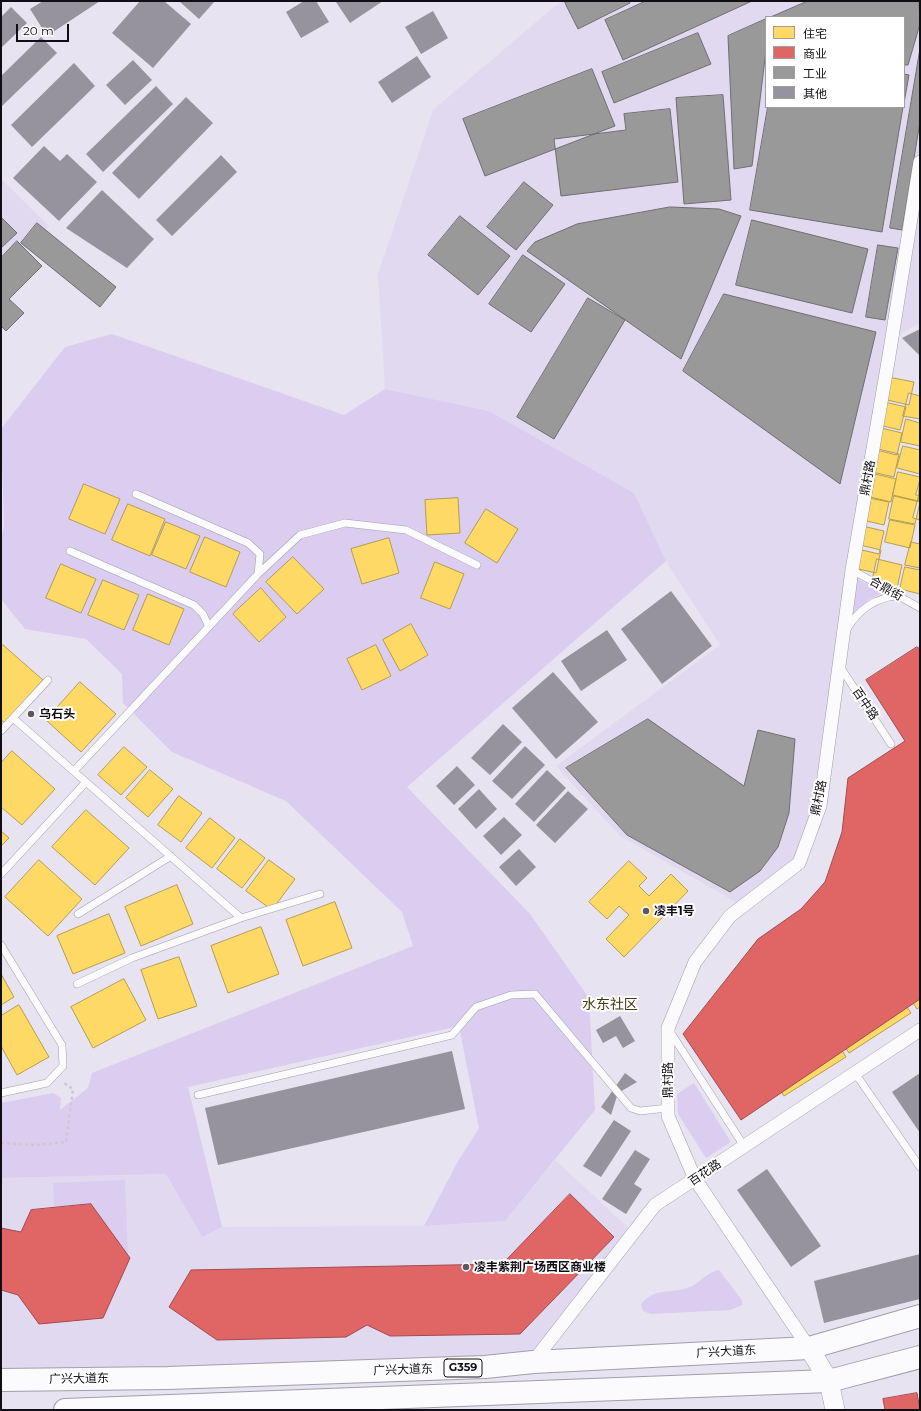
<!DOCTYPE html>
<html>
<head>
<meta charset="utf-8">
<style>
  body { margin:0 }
  #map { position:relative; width:921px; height:1411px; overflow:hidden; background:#e7e3f0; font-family:Montserrat,"Noto Sans SC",sans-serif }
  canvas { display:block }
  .frame { position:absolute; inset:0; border:2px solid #100d15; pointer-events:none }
  .legend { position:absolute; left:765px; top:16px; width:140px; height:92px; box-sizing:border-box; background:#fff; border:1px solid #9f9ea1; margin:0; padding:5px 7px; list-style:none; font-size:12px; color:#100d15 }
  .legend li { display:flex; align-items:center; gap:8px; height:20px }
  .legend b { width:20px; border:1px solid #9f9ea1 }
  .scale { position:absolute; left:16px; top:24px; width:53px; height:18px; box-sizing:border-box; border:2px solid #100d15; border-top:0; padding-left:5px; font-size:12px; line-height:14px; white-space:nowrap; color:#100d15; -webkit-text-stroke:3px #fff; paint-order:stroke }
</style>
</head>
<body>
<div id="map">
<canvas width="921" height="1411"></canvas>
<div class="frame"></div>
<ul class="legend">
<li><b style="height:11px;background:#ffd966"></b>住宅</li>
<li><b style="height:11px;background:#e06666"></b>商业</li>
<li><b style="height:11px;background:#999"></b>工业</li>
<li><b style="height:11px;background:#96939c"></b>其他</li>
</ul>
<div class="scale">20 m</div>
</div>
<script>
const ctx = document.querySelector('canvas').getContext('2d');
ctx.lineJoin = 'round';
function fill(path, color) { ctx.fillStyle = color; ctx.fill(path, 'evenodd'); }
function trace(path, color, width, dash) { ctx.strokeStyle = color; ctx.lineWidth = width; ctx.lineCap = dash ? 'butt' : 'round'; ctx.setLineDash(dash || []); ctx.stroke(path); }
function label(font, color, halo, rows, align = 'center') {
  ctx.font = font + ' Montserrat,"Noto Sans SC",sans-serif'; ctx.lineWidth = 4; ctx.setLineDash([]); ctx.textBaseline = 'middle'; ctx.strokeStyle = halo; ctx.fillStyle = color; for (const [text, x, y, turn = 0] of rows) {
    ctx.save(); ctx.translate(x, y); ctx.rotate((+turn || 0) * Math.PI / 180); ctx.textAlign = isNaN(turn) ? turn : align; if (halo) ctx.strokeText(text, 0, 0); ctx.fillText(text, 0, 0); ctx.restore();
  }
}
fill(new Path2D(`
  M561 1H920V323L892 338 820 806 799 863 743 906 620 836 556 766 720 645 666 561 634 493 489 411 385 389 378 274 433 110ZM766 17H904V107H766Z
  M1 179 49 226 1 276Z
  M555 1160 634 1233 533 1362 1 1380V1178L166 1174 202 1237 222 1227 424 1226 505 1221Z`), '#e1d9f0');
fill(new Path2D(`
  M112 334 344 415 385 389 489 411 634 493 666 561 407 787 530 914 589 998 595 1110 505 1221 424 1226 457 1163 479 1128 459 1026 188 1087 222 1227 202 1237 166 1174 1 1178V1103L53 1093 61 1098 60 1110 88 1088 92 1073 413 946 402 912 286 801 172 752 123 703 122 674 86 639 25 629 1 599V536L4 527 1 429 65 347Z
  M856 578 883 593 870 599 852 614Z
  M694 1083 731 1142 706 1158 678 1114 677 1094Z
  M125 1180 128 1257 56 1260 53 1183Z
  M719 1270 742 1300V1305L730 1310 651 1314 643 1311 641 1304C656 1286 671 1295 690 1287 700 1283 707 1272 719 1270Z`), '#dacdf0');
const homes = new Path2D(`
  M888 377 914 382 909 405 883 399Z
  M909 393 920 396V419L903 416Z
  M880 401 906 407 900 430 875 424Z
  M906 419 920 423V446L901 442Z
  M877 427 902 433 897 455 872 449Z
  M903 446 920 450V474L897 468Z
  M874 448 899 454 894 477 868 471Z
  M898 472 920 477 918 501 893 495Z
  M871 473 896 479 891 502 866 496Z
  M920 480V496L916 495Z
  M84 484 120 499 105 534 69 519Z
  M894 496 920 502 915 524 889 519Z
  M919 496H920V520L913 518Z
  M864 497 889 502 884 525 858 519Z
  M458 498 460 533 427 535 425 500Z
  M128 504 165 519 150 556 112 540Z
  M486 509 518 529 497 563 465 543Z
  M890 520 915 525 910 548 885 542Z
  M166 522 200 536 186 569 152 555Z
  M858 525 884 531 879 554 853 548Z
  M205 537 240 552 226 587 190 572Z
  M389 538 399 573 362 584 351 549Z
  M911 542 920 544V568L905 565Z
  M856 544 881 550 876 573 850 567Z
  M293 557 324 589 297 614 266 582Z
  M877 559 902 565 897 588 872 582Z
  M435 562 464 574 450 609 421 598Z
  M61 564 96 579 81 613 46 598Z
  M905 567 920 570V594L900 589Z
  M103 580 139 595 124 630 88 615Z
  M261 588 286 617 259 642 233 614Z
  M148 594 184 609 169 645 133 630Z
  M411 624 428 655 400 671 383 640Z
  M3 645 43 680 5 723 1 720V647Z
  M376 645 391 676 362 690 347 659Z
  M80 682 116 714 81 752 46 720Z
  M124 747 147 767 121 795 98 775Z
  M12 751 55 789 22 825 1 807V763Z
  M150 770 173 789 148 817 126 798Z
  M920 771V866L876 800Z
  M858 780 920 876V923L711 1064 691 1035 763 945 808 915 832 886 850 838Z
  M179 796 202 813 181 842 158 825Z
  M86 810 129 848 95 885 52 847Z
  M210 818 235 838 212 868 186 848Z
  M1 831 9 838 1 846Z
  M240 839 265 858 242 888 217 869Z
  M39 860 82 899 48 936 5 897Z
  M269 860 295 879 272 910 246 891Z
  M629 861 647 878 639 886 649 896 671 874 688 891 624 957 606 939 629 915 619 906 607 919 589 902Z
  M177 885 193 924 141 946 125 907Z
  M335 902 352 948 303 966 286 920Z
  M109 914 125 953 73 974 57 936Z
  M261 927 279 974 228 993 211 946Z
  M920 932V1007L917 1009 905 991 915 984 907 971 894 979 880 958Z
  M179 957 197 1006 158 1019 141 970Z
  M879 958 892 978 880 986 887 997 896 991 911 1013 849 1053 837 1035 847 1028 839 1015 827 1023 813 1001Z
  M1 974 14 997 1 1005Z
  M124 979 146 1020 93 1048 71 1007Z
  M815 1002 828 1022 816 1029 823 1040 832 1034 846 1057 784 1096 772 1078 782 1072 774 1059 762 1067 748 1045Z
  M19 1005 49 1057 17 1075 1 1046V1016Z`);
fill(homes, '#ffd966');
trace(homes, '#b79c4e', 1);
const shops = new Path2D(`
  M917 647 920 649V999L741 1120 683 1034 758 939 801 909 825 882 842 832 848 778 905 741 866 680Z
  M570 1194 614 1237 520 1334 390 1336 367 1325 346 1337 217 1340 169 1307 191 1270 502 1264Z
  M91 1204 130 1258 103 1318 39 1324 18 1295 1 1290V1228L21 1232 31 1210Z
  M917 1393 920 1410H885L883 1399Z`);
fill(shops, '#e06666');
trace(shops, '#a24b4e', 1);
const industry = new Path2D(`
  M570 1H629L630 3 578 29 565 3Z
  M646 1H752L623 60 605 20Z
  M808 1H919L920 24 908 65H904V17H771Z
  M766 19V50L752 166 734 169 728 36Z
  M698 33 711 64 614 103 602 72Z
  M920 49V122L902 230 890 228Z
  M592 69 615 126 485 176 463 119Z
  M904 74 909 75 904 103Z
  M723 95 731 200 684 204 676 98Z
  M768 107H903L882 232 750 210Z
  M670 109 678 182 561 196 554 139 626 130 624 114Z
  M524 182 553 205 516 250 487 227Z
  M670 207 719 209 741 216 681 359 527 251 535 242 577 224Z
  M460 216 510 256 478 295 428 255Z
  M1 217 17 233 1 248Z
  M752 220 868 249 852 313 736 285Z
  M37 223 116 287 100 307 21 243Z
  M17 241 42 266 9 299 24 313 6 331 1 326V258Z
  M878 245 898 248 885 320 866 317Z
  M523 255 565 284 531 332 489 304Z
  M724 294 876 332 840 484 683 371Z
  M588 298 625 320 554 439 517 417Z
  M648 719 744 786 758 730 795 739 789 813 778 847 760 871 730 892 627 835 566 768Z`);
fill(industry, '#999');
trace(industry, '#706f71', 1);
fill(new Path2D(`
  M43 1H100L47 36 30 9Z
  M140 1H164L191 24 153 68 112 33Z
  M179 1H215L199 19Z
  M304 1H316L329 22 301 38 286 12Z
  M337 1H383L350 23 336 2Z
  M11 7 27 23 1 48V17Z
  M433 11 448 38 421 54 405 27Z
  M41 37 57 53 1 107V76Z
  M417 56 431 77 392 103 378 82Z
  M133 60 152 80 125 105 106 85Z
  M74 63 95 86 32 147 11 125Z
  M156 86 173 104 103 172 86 154Z
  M186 97 213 123 139 199 112 173Z
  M44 146 60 161 67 154 97 182 59 221 13 178Z
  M221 155 237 172 172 236 156 220Z
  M102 190 154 239 127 268 66 228Z
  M920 329V356L902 338Z
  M671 591 712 646 662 684 621 629Z
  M607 630 627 660 581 691 561 661Z
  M553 672 598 722 556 759 512 708Z
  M503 724 522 742 490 775 471 758Z
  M525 746 545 765 512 799 492 781Z
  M457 766 475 785 454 805 436 786Z
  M547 770 566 788 534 822 515 804Z
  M479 789 497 809 476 829 458 809Z
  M568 791 588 809 555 843 536 825Z
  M504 817 522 835 501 855 483 836Z
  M519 849 536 867 516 886 499 867Z
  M620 1016 635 1041 623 1048 616 1036 603 1043 596 1030Z
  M452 1051 465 1109 218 1165 205 1108Z
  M625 1073 637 1082 618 1093 611 1115 601 1107Z
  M920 1073V1133L892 1092Z
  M614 1120 631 1131 601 1177 583 1166Z
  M635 1150 650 1159 634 1184 642 1189 626 1214 602 1199Z
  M767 1169 821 1246 791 1267 737 1190Z
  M920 1254V1299L824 1323 814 1281Z`), '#96939c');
const lane = new Path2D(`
  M136 494 248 543 260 554 258 574
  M70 551 194 605 203 614 209 627
  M852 570 920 608
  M847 629C858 610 876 597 898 596
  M839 665 891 744
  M13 718 241 918
  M1 731 48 680
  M74 771 258 574 300 535 345 523 406 530 477 565
  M1 874 86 782
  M78 914 171 856
  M1 945 62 1045 63 1066 47 1083 1 1093
  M77 984 132 958 241 918 320 894
  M669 1030 744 1146
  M855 1073 920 1167
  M198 1095 452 1035 476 1007 511 995 535 994 631 1108 640 1111 668 1108`);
const street = new Path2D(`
  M809 1348 695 1179 668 1116V1028L695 962 730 916 799 863 820 806 852 570 889 356 920 162
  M533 1362 655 1205 920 1030`);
const secondary = new Path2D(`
  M809 1348 829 1381 835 1410`);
const highway = new Path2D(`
  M1 1380 168 1378 485 1367 533 1362 809 1348 920 1316
  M65 1410 829 1381 920 1357`);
trace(lane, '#a29ea8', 8);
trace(street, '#a29ea8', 14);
trace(secondary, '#a29ea8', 20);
trace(highway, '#a29ea8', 24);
trace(new Path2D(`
  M1 1143 36 1145 66 1142 73 1089 64 1083`), '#cccace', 2.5, [3, 3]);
trace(lane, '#fbfbfd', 7);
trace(street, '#fbfbfd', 13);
trace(secondary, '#fbfbfd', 19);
trace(highway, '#fbfbfd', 22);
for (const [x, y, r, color] of [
  [31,714,4,"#5b5862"],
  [646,911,4,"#5b5862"],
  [466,1267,4,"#5b5862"]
]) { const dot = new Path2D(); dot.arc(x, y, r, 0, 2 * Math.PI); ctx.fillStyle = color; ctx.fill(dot); trace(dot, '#fff', 1.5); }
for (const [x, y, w] of [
  [463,1368,38]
]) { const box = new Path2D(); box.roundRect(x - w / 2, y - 9, w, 18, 3); ctx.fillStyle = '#fff'; ctx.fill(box); trace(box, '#100d15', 1); }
label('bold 11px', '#100d15', null, [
  ["G359",463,1368]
]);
label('12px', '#100d15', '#fff', [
  ["鼎村路",868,478,-80],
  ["合鼎街",886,589,29],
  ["百中路",865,704,56],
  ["鼎村路",819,798,-78],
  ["鼎村路",668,1080,-90],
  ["百花路",705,1173,-34],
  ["广兴大道东",726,1352,-3],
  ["广兴大道东",403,1370,-2],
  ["广兴大道东",79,1379,-1]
]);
label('bold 12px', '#100d15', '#fff', [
  ["乌石头",39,714],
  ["凌丰1号",654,911],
  ["凌丰紫荆广场西区商业楼",474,1267]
], 'left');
label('14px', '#44380e', '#fff', [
  ["水东社区",610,1005]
]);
</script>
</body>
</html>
